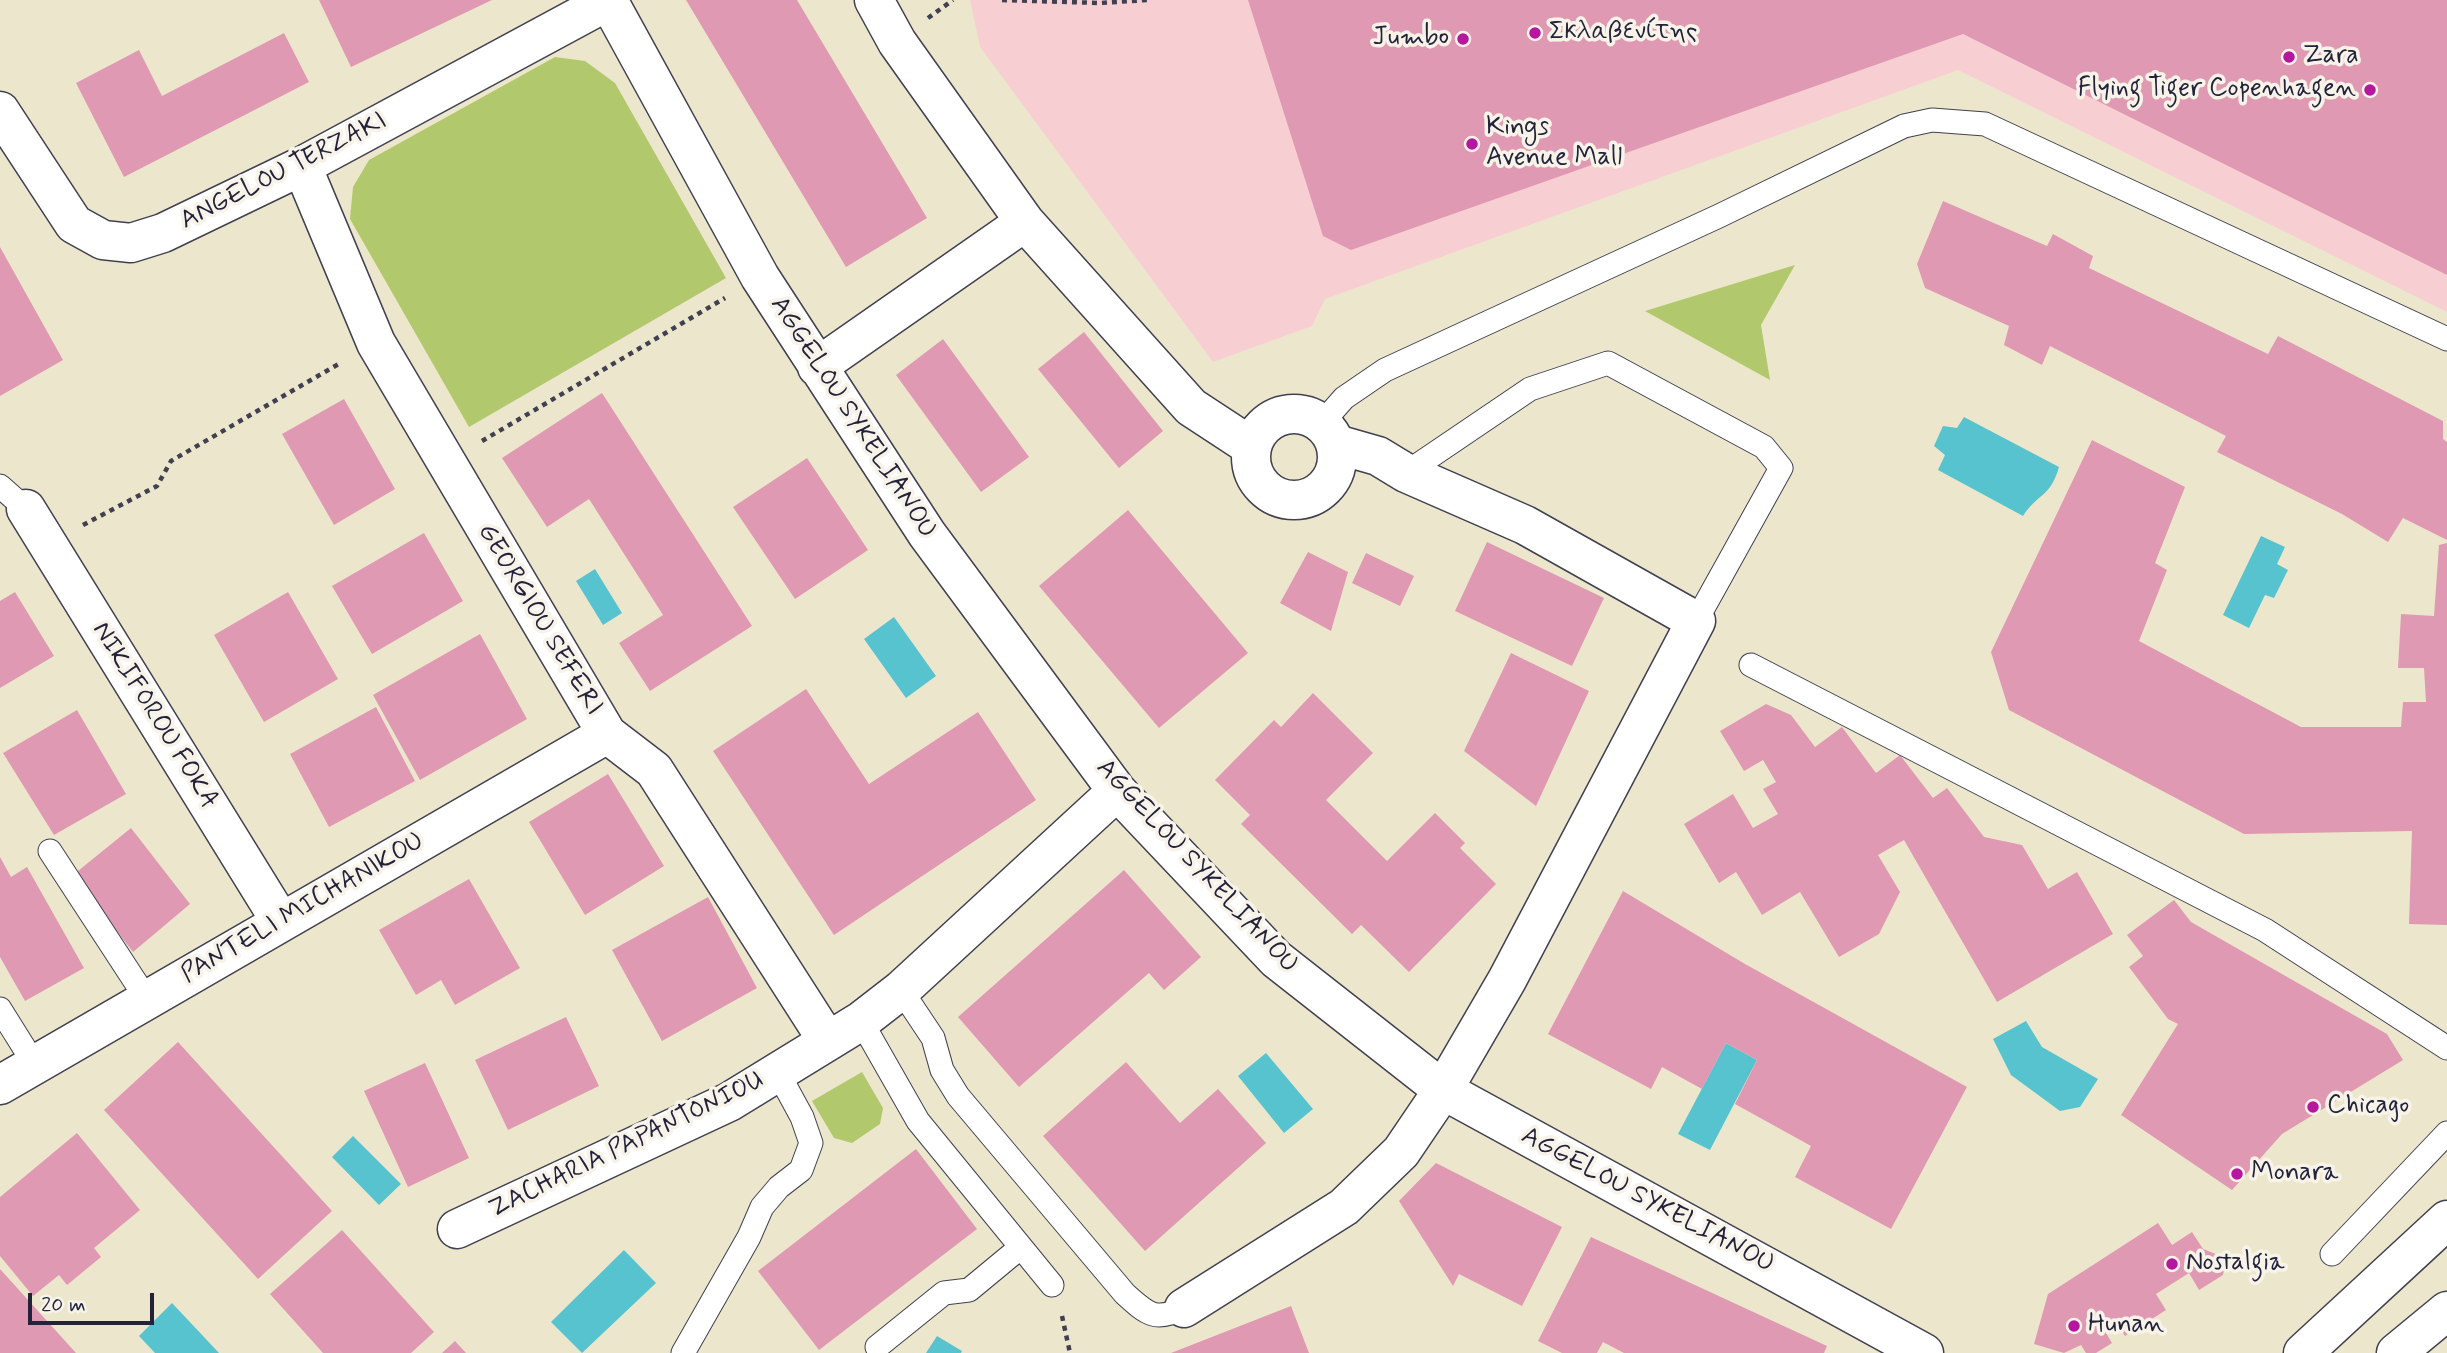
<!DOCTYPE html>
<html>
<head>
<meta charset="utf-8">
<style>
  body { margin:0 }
  #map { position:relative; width:2447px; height:1353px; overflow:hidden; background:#ece7cc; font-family:Mynerve,sans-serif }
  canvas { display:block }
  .scale { position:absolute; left:28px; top:1293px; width:126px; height:32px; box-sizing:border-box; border:4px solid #22223b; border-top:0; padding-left:9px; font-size:21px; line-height:24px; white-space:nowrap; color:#22223b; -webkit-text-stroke:5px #f7f3e8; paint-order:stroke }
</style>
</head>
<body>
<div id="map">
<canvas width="2447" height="1353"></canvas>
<div class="scale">20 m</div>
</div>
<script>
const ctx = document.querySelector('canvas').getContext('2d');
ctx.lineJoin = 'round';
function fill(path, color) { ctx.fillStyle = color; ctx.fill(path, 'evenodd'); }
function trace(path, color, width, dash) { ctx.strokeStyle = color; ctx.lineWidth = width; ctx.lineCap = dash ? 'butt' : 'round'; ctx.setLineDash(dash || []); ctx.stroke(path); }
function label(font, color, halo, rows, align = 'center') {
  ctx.font = font + ' Mynerve,sans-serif'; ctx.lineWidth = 7; ctx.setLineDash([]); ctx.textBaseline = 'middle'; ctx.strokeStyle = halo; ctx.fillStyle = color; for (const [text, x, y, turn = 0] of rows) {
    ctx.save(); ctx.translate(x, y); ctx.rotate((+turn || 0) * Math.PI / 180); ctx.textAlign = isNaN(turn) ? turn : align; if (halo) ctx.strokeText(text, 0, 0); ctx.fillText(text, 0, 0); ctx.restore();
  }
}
fill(new Path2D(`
  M970 0H2447V312L1958 70 1325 299 1312 326 1213 362 980 47Z`), '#f7cfd2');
fill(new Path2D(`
  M555 57 585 61 615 83 726 278 469 427 350 219 353 187 369 160Z
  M1795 265 1761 325 1770 380 1645 311Z
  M862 1072 883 1108 880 1124 852 1143 834 1138 812 1101Z`), '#b2c86c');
fill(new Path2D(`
  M1964 417 2059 467C2050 498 2039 492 2023 516L1938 470 1945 455 1934 446 1943 426 1957 428Z
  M2261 536 2285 547 2277 564 2288 570 2274 598 2265 595 2249 628 2223 615Z
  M595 569 622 613 603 625 576 581Z
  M894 617 936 676 906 698 864 639Z
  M2026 1021 2042 1047 2098 1079 2080 1107 2060 1111 2011 1075 1993 1039Z
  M1726 1043 1757 1060 1710 1150 1678 1134Z
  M1266 1053 1313 1109 1284 1133 1238 1076Z
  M353 1136 401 1184 379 1205 332 1157Z
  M624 1250 656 1283 582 1353 551 1322Z
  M172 1303 219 1353H155L139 1336Z
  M937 1336 962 1351 961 1353H926Z`), '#57c3cf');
fill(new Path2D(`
  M319 0H492L351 67Z
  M686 0H797L927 218 846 267Z
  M1248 0H2447V275L1963 34 1351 250 1323 236Z
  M284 33 309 82 124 177 76 83 139 50 162 96Z
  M1943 201 2047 246 2053 234 2093 256 2089 268 2268 354 2278 336 2443 421V439L2447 442V540L2403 518 2388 542 2342 514 2217 452 2226 436 2050 346 2042 365 2004 345 2009 326 1925 288 1917 264Z
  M0 247 63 360 0 396Z
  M1084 332 1163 431 1119 468 1038 369Z
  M943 339 1029 457 981 492 896 375Z
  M602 393 752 626 650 691 619 643 663 615 589 499 547 527 502 458Z
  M344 399 395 489 334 525 282 434Z
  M2092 440 2185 487 2155 563 2167 570 2139 641 2301 727H2401L2403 702H2426L2424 668H2398L2401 614 2434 616 2439 545 2447 543V925L2409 924 2412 831 2244 834 2009 710 1991 652Z
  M807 458 868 550 795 599 733 507Z
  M1128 510 1248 653 1159 728 1039 586Z
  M424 533 463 601 372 654 332 586Z
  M1487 542 1604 598 1572 666 1455 611Z
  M1308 552 1348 572 1331 631 1280 603Z
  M1366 553 1414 576 1400 606 1352 583Z
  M15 592 54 656 0 688V601Z
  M288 592 338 679 264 722 214 635Z
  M480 634 527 719 420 780 373 695Z
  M1511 653 1589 691 1536 806 1464 751Z
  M806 689 869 784 978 712 1036 800 834 935 713 751Z
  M1313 693 1373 753 1326 800 1387 861 1435 813 1465 843 1460 848 1496 884 1409 972 1361 925 1352 934 1241 824 1250 815 1215 780 1274 720 1281 727Z
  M1766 704 1791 715 1815 747 1842 727 1876 773 1900 755 1933 798 1947 788 1984 837 2022 845 2048 889 2077 872 2113 934 1997 1002 1904 840 1878 855 1900 892 1879 934 1839 957 1800 892 1762 915 1736 872 1719 883 1684 824 1733 794 1753 828 1778 814 1763 789 1776 782 1763 760 1744 771 1720 731Z
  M376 707 415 781 329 827 290 754Z
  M77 710 126 794 54 835 3 753Z
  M608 774 664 866 585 915 529 822Z
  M131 828 190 904 133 952 73 875Z
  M0 857 11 877 27 867 84 968 25 1001 0 957Z
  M1124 870 1201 957 1164 990 1149 973 1019 1087 958 1017Z
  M469 879 520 968 455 1005 441 980 416 995 379 930Z
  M1623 891 1745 964 1967 1087 1891 1229 1795 1177 1811 1146 1735 1104 1757 1060 1726 1043 1702 1089 1662 1067 1651 1089 1548 1034Z
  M708 897 757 988 662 1041 612 950Z
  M2174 900 2191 922 2387 1034 2403 1060 2282 1134 2232 1190 2121 1115 2178 1024 2168 1019 2129 967 2143 956 2127 935Z
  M566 1017 599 1086 508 1130 475 1060Z
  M178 1042 332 1211 258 1279 104 1110Z
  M1126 1062 1180 1123 1218 1089 1266 1143 1145 1251 1043 1136Z
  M425 1063 469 1158 408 1187 364 1091Z
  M77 1133 140 1210 94 1248 101 1257 67 1285 59 1275 33 1296 0 1256V1197Z
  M916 1149 977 1229 819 1350 758 1271Z
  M1436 1163 1562 1227 1522 1306 1459 1274 1453 1286 1399 1201Z
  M2158 1223 2172 1245 2192 1232 2203 1249 2226 1258 2223 1275 2199 1290 2189 1273 2156 1294 2166 1310 2125 1336 2115 1321 2103 1328 2112 1343 2096 1353H2086L2081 1345 2064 1353 2034 1344 2048 1294Z
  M342 1230 434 1332 411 1353H323L270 1294Z
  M1591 1237 1827 1346 1824 1353H1624L1603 1342 1597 1353H1562L1538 1341Z
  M0 1269 76 1353H0Z
  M1291 1306 1309 1353H1171Z
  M455 1341 466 1353H442Z`), '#e099b3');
const lane = new Path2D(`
  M1322 423 1344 398 1385 370 1719 216 1904 126 1932 120 1985 124 2447 339
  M1406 473 1530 389 1608 363 1764 447 1781 468 1696 621
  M0 486 26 509
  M1751 665 2265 930 2447 1048
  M50 851 146 998
  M901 990 933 1038 942 1070 958 1096 1125 1294C1147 1314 1155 1322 1184 1308
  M0 1009 35 1065
  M861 1021 918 1121 1052 1285
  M2332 1254 2447 1133
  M877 1347 944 1293 969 1290 1021 1247
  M683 1353 749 1237 762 1207 779 1187 801 1170 811 1143 802 1117 777 1071`);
const street = new Path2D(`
  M608 0 760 277 927 534 1117 791 1276 959 1443 1090 1924 1353
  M874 0 897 42 1025 222 1191 407 1252 447
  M0 111 74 224 103 240 131 243 163 233 302 166 608 1
  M302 166 376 343 607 734 654 770 827 1040
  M817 367 1025 222
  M1251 457a43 43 0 1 1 86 0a43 43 0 1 1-86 0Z
  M26 509 281 922
  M0 1085 607 734
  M457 1229 729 1102 861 1021 901 990 1117 791
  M1184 1308 1344 1207 1401 1152 1443 1090 1507 980 1696 621 1525 525 1406 473 1378 456 1336 444`);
const secondary = new Path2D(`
  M2303 1353 2447 1220
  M2396 1353 2447 1311`);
trace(lane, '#404051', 25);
trace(street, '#404051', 41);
trace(secondary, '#404051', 41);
trace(new Path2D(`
  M1002 0 1100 3 1147 0
  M928 18 953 0
  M482 441 725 298
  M83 525 157 486 171 461 342 362
  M1062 1316 1070 1353`), '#404051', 4.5, [5, 5]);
trace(lane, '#fff', 23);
trace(street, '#fff', 38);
trace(secondary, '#fff', 38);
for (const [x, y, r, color] of [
  [1535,33,7,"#b5179e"],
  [1463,39,7,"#b5179e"],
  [2289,57,7,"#b5179e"],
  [2370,90,7,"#b5179e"],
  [1472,144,7,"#b5179e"],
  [2313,1107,7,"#b5179e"],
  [2237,1174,7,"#b5179e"],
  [2172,1264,7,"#b5179e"],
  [2074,1326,7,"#b5179e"]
]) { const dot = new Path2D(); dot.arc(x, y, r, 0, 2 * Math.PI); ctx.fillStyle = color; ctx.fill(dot); trace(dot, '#f7f3e8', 2.5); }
label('26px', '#22223b', '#f7f3e8', [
  ["Σκλαβενίτης",1549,33],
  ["Jumbo",1449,39,"right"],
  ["Zara",2303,57],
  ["Flying Tiger Copenhagen",2356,90,"right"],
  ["Kings",1486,129],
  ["Avenue Mall",1486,159],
  ["Chicago",2327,1107],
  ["Monara",2251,1174],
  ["Nostalgia",2186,1264],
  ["Hunan",2088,1326]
], 'left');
label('26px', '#22223b', '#f7f3e8', [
  ["ANGELOU TERZAKI",284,172,-27],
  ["AGGELOU SYKELIANOU",852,418,57],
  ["GEORGIOU SEFERI",539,620,59],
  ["NIKIFOROU FOKA",154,716,58],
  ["AGGELOU SYKELIANOU",1196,867,47],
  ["PANTELI MICHANIKOU",303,909,-30],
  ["ZACHARIA PAPANTONIOU",627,1146,-26],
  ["AGGELOU SYKELIANOU",1647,1201,28]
]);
</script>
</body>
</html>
